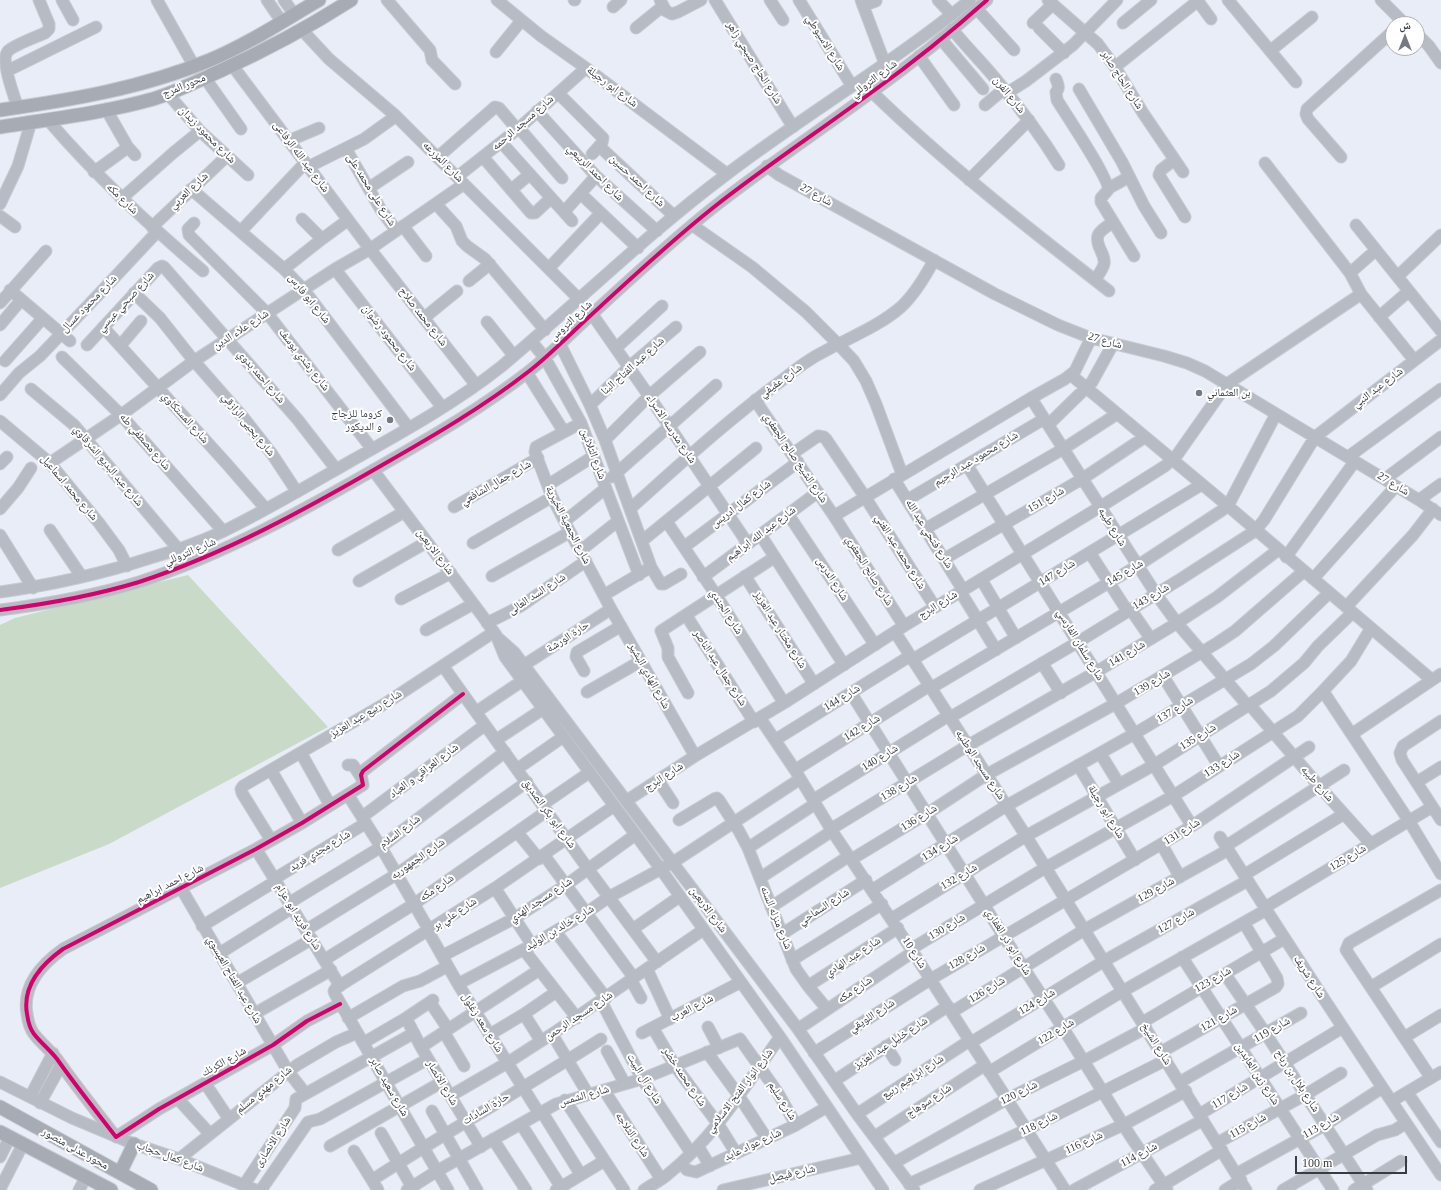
<!DOCTYPE html>
<html>
<head>
<meta charset="utf-8">
<style>
  body { margin:0 }
  #map { position:relative; width:1441px; height:1190px; overflow:hidden; background:#e8edf7; font-family:"Times New Roman","Noto Naskh Arabic",serif }
  canvas { display:block }
  .north { position:absolute; left:1385px; top:16px; width:40px; height:40px; box-sizing:border-box; background:#fff; border:1px solid #afb1b3; border-radius:50%; rotate:0deg; font-size:11px; font-weight:700; line-height:16px; text-align:center; color:#373b42 }
  .north::after { content:''; display:block; margin:auto; width:14px; height:18px; background:#757981; clip-path:polygon(50% 0,100% 100%,50% 72%,0 100%) }
  .scale { position:absolute; left:1295px; top:1156px; width:112px; height:18px; box-sizing:border-box; border:2px solid #373b42; border-top:0; padding-left:5px; font-size:12px; line-height:14px; white-space:nowrap; color:#373b42; -webkit-text-stroke:3px #fff; paint-order:stroke }
</style>
</head>
<body>
<div id="map">
<canvas width="1441" height="1190"></canvas>
<div class="north">ش</div>
<div class="scale">100 m</div>
</div>
<script>
const ctx = document.querySelector('canvas').getContext('2d');
ctx.lineJoin = 'round';
function fill(path, color) { ctx.fillStyle = color; ctx.fill(path, 'evenodd'); }
function trace(path, color, width, dash) { ctx.strokeStyle = color; ctx.lineWidth = width; ctx.lineCap = dash ? 'butt' : 'round'; ctx.setLineDash(dash || []); ctx.stroke(path); }
function label(font, color, halo, rows, align = 'center') {
  ctx.font = font + ' "Times New Roman","Noto Naskh Arabic",serif'; ctx.lineWidth = 4; ctx.setLineDash([]); ctx.textBaseline = 'middle'; ctx.strokeStyle = halo; ctx.fillStyle = color; for (const [text, x, y, turn = 0] of rows) {
    ctx.save(); ctx.translate(x, y); ctx.rotate((+turn || 0) * Math.PI / 180); ctx.textAlign = isNaN(turn) ? turn : align; if (halo) ctx.strokeText(text, 0, 0); ctx.fillText(text, 0, 0); ctx.restore();
  }
}
fill(new Path2D(`
  M188 575 328 727 109 844 0 888V625L15 618Z`), '#c9dbc8');
const minor = new Path2D(`
  M62 0 73 20
  M157 0 194 66
  M267 0 282 22
  M284 0 294 14
  M387 0 430 50 432 60 455 84
  M497 0 541 36 586 68 727 174
  M574 0H575
  M660 0 666 11 672 14 678 12 701 0
  M715 0 793 127
  M770 0 783 20
  M799 0 852 86
  M861 0 885 64
  M938 0 952 15
  M1048 0 1098 44 1115 67 1143 113 1183 172
  M1197 0 1211 19
  M1228 0 1296 82
  M1381 0 1405 24
  M863 6 876 1
  M613 7 621 0
  M977 9 1014 50
  M1033 23 1053 4
  M1123 23 1151 0
  M636 28 663 6
  M1039 28 1064 53
  M952 29C967 48 984 64 999 83 1021 109 1041 136 1059 165
  M302 30 329 59 396 116 579 299
  M1417 34 1429 46 1441 63
  M941 39 983 89
  M1270 51 1312 17
  M496 52 521 21
  M919 56 954 105
  M232 65 370 249 476 385
  M1115 67 1199 0
  M7 71 96 27
  M205 78 241 129
  M1056 79C1058 84 1060 88 1056 92L1057 100C1065 113 1110 180 1108 190L1101 198V202L1134 256
  M1079 89 1122 162 1144 206 1161 233
  M872 92C946 164 1028 228 1109 291
  M558 93 603 138 602 143 592 154
  M1007 93 1026 81 1073 45 1117 0
  M168 94 200 131 248 175
  M985 105 1004 89
  M18 108C14 96 0 59 8 51 14 45 36 37 45 33L49 29V24L39 0
  M537 111 596 176 657 231
  M48 120C96 176 147 223 203 271
  M519 128 562 178
  M288 141 319 128
  M501 142 572 221
  M127 146 135 155
  M599 146 674 216
  M346 149 381 210 396 230
  M438 157 495 107 499 108 517 129
  M483 157 531 213H535L551 198
  M1341 157 1308 119 1306 114 1307 109 1393 31
  M1174 160 1161 170 1159 175 1185 217
  M1265 163 1350 273 1361 294 1414 360
  M767 166 779 175 995 294 1058 325 1091 338 1164 356 1187 363 1205 371 1419 500 1441 515
  M308 167 364 139 396 116
  M94 172 127 148 126 144 106 109
  M457 177 519 128 586 68
  M969 180 1029 120
  M369 188 408 162
  M1109 188 1129 177
  M191 189 284 269 304 290 408 427
  M511 190 530 174
  M581 194 638 248
  M121 199 173 153 200 131
  M0 204 18 166 31 122
  M436 204 456 226 462 241 467 246 485 259 545 330
  M564 212 596 176
  M0 216 15 227
  M302 219 322 239
  M194 223 188 229 189 235 267 313 372 449
  M692 225 752 267 806 312 838 344 854 361 866 381 876 404 902 474
  M1356 225 1441 331
  M403 226 426 256
  M152 227 227 156
  M241 231 305 163
  M549 268 601 213
  M284 269 322 239 348 220
  M335 269 442 407
  M1350 273 1376 250
  M1398 276 1441 235
  M1095 280C1098 275 1103 269 1104 264 1105 259 1103 255 1101 251 1093 234 1099 232 1113 222
  M469 281 490 264
  M10 290 70 341
  M134 293 160 318 194 361 243 417 272 454 297 492
  M0 303 46 251
  M592 314 649 396 748 544
  M1379 317 1409 291
  M424 318 457 291
  M487 322 514 356
  M0 325 21 300
  M103 327 226 463 266 509
  M531 341 545 358 581 423 639 575
  M560 344 590 405 605 440 651 567
  M87 345 158 268 162 266 164 267 298 420 336 469
  M120 346 141 321
  M616 348 662 306
  M62 357 121 415 223 531
  M5 361 43 318
  M527 373 564 432
  M1071 375 1228 506 1432 680
  M31 389 74 425 179 550
  M0 395 19 373 40 356 99 294 157 232
  M1031 398 1156 594 1177 623 1248 706
  M755 400 834 516 904 626
  M590 405 629 367 676 327
  M0 421 50 463 99 523 119 550 127 566
  M581 423 536 447 535 452 552 497 570 532 611 609 695 756
  M1048 425 1092 382 1113 344
  M605 440 649 396 700 352
  M792 454 818 436 824 437 826 439 865 497 935 607
  M1348 457 1441 389
  M50 463 121 415 194 361 335 269 370 249 464 184
  M0 464 7 457
  M967 465 1192 826
  M373 470 481 614 496 635 505 657 660 868 780 1037 883 1190
  M612 477 716 385
  M894 479 963 590
  M1385 479 1441 437
  M548 485 594 456
  M907 500 1044 419
  M1419 500 1441 484
  M454 507 538 458
  M0 509 18 488 31 468
  M630 509C680 464 730 418 785 378 797 368 811 358 825 351 851 337 879 326 901 307 915 294 925 277 934 260
  M788 514 875 645
  M834 516 1031 398 1065 379 1075 371 1091 338
  M565 521 606 488
  M667 522 716 595 784 703
  M925 529 1063 449 1117 414
  M50 530 82 577
  M760 534 844 665
  M0 535 33 588
  M642 541 756 448
  M473 543 552 497
  M684 547 798 462
  M338 550 404 512
  M580 551 618 521
  M1090 553 1128 612
  M1286 557 1355 461
  M944 559 1082 479 1145 437
  M492 576 570 532
  M745 576 814 684
  M703 577 818 492
  M981 579 1016 638
  M1313 579 1396 486
  M359 581 427 542
  M960 591 996 650
  M0 592C51 585 101 574 150 558 175 551 200 542 224 531 267 510 309 485 351 461 401 433 457 402 502 366 577 303 648 233 727 174 806 114 893 63 970 0
  M604 595 651 567 661 584H664L681 574
  M401 599 451 573
  M1346 607 1413 535 1433 509
  M0 610C47 604 93 596 139 582 225 554 306 509 384 464 433 436 483 407 528 372 550 355 569 335 590 316 630 279 671 241 714 207 765 167 819 131 872 92 911 64 950 33 987 0
  M1131 610 1151 639
  M686 615 754 722
  M487 623 521 606 586 561
  M426 630 473 604
  M895 632 1026 836 1246 1190
  M496 636 514 652 798 1029 857 1114 914 1190
  M912 660 1201 485
  M1042 663 1061 693
  M524 665 611 609
  M443 666 588 869 657 962
  M584 671 576 657 577 652 621 626
  M1163 676 1219 766
  M931 688 1137 566 1221 511 1228 506 1232 498 1276 414
  M1323 691 1409 821 1441 874
  M587 692 641 661
  M688 693 668 657V648L661 631 775 557
  M851 693 1023 967 1063 1028 1131 1137 1167 1190
  M1250 705 1319 786 1371 844
  M476 712 522 681
  M760 718 795 770 832 831 913 952 1065 1190
  M949 718 1078 642 1179 580 1255 531 1264 520 1315 437 1441 340
  M1441 721 1403 746 1400 753 1402 760 1441 820
  M1352 734 1441 674
  M496 740 543 709
  M775 740 910 656
  M301 753 330 805
  M1100 753 1119 784
  M348 765H353L361 777
  M1078 765 1135 860
  M517 769 563 737
  M271 770 302 823
  M795 770 929 686
  M658 780 673 803
  M1417 782 1441 767
  M348 795 381 847 429 930
  M813 800 948 716
  M626 801 695 756 784 703 904 626 1100 507 1165 466 1177 455 1227 384 1361 294
  M542 805 590 772
  M362 817 485 725
  M679 820 714 799 717 798 719 800 739 831 748 848 796 969 808 986 827 1009
  M831 829 967 746 1096 672 1177 623 1217 597 1278 550
  M517 832 539 859
  M1220 837C1292 951 1366 1064 1441 1175
  M271 840 242 793 241 789 243 786 386 703 494 632
  M1162 845 1180 877
  M1226 846 1344 770
  M748 848 815 804
  M256 849 340 986
  M544 855 634 978
  M852 859 928 813 986 775 1115 704 1217 643 1235 631 1304 571
  M1244 875 1344 814
  M760 878 832 831
  M274 879 366 823
  M181 888 288 1071 305 1093
  M495 888 532 945
  M872 890 1006 806 1134 734 1251 664 1274 646 1329 593
  M289 903 381 847 505 752
  M771 907 849 856
  M1264 908 1432 807
  M891 919 1026 836 1154 765 1271 691 1304 663 1318 646 1352 613
  M202 926 276 881
  M633 929 679 897
  M306 930 397 874 527 782
  M428 931 458 984 539 1113
  M556 932 606 998
  M782 934 866 880
  M911 949 1045 868 1173 796 1298 716 1323 691 1351 661 1371 628
  M524 950 577 1018
  M220 953 292 908
  M442 956 515 918 566 885 635 835
  M1182 957 1333 1190
  M324 960 414 904 547 811
  M792 960 882 904
  M647 969 670 1019
  M1225 974 1266 1034 1367 1190
  M631 980 641 998
  M237 983 312 939
  M458 984 532 945 586 913 609 897 672 863 800 779
  M808 986 898 928
  M1371 987 1441 944
  M1123 991 1266 910
  M601 1001 642 1079 691 1153
  M430 1002 448 1029
  M340 1004 307 1021 273 1045 159 1109 116 1137C96 1111 76 1086 57 1059 50 1050 41 1043 34 1034 30 1029 28 1021 27 1014 22 986 42 964 63 949L256 849 302 823 363 785 361 775 363 771 463 694
  M952 1012 1084 930 1228 850
  M254 1014 331 970
  M524 1014 541 1041
  M348 1018 403 986 420 981 448 966
  M406 1018 421 1047 481 1147
  M1143 1022 1284 939
  M708 1027 719 1048
  M653 1028 675 1066 718 1124 736 1153
  M798 1029 913 952
  M444 1032 464 1066
  M642 1033 741 982
  M552 1034 588 1094
  M489 1035 524 1014 556 992
  M1405 1037 1441 1015
  M363 1043 406 1018 433 1000
  M970 1043 1104 961 1247 881
  M886 1046 895 1060
  M421 1047 539 970
  M607 1051 625 1084
  M707 1052 739 1096 767 1139
  M1161 1052 1276 987 1278 984 1277 978 1244 923
  M814 1053 931 979 1192 826 1309 747
  M989 1072 1123 991
  M1431 1078 1346 950 1349 943 1441 890
  M834 1081 948 1006
  M0 1082 72 1118 134 1144 179 1159 256 1190
  M1180 1082 1301 1013
  M205 1083 229 1119
  M604 1090 661 1179
  M1407 1092 1441 1142
  M450 1096 507 1063 552 1034 703 930
  M30 1097 53 1053
  M178 1099 210 1134
  M565 1100 624 1190
  M1392 1101 1441 1072
  M40 1103 61 1065
  M432 1111 477 1190
  M542 1112 581 1175
  M857 1114 969 1041
  M1200 1114 1342 1028
  M521 1124 561 1187
  M381 1133 412 1187
  M874 1137 985 1065
  M493 1139 526 1190
  M1217 1143 1305 1095 1341 1073
  M330 1146 442 1082
  M698 1146 710 1166
  M354 1151 378 1190
  M0 1157 10 1137
  M179 1159 297 1065 336 1042 357 1033
  M681 1163 687 1170 696 1172 796 1125 827 1107
  M894 1163 1007 1099 1084 1061 1146 1028
  M1236 1174 1325 1125 1382 1088
  M372 1180C448 1131 526 1087 601 1039
  M909 1184 1026 1130 1166 1060
  M244 1185 295 1108 296 1099 298 1098 414 1033
  M0 1189 23 1144
  M79 1190 86 1177
  M261 1190 308 1122 320 1119 428 1059
  M407 1190 437 1171 556 1104 642 1079 740 1039 778 1093 796 1125
  M448 1190 335 994 334 991 336 988 495 888 614 806
  M556 1190 604 1161
  M644 1190C651 1185 660 1181 667 1175 714 1138 746 1085 780 1037
  M723 1190 861 1158
  M980 1190 1123 1125 1186 1091
  M1074 1190 1203 1120
  M1155 1190 1222 1150
  M1225 1190 1241 1180
  M1283 1190 1377 1135 1395 1130 1406 1123
  M1354 1190 1401 1161`);
const major = new Path2D(`
  M0 110C71 100 143 88 210 60 248 44 283 21 319 0
  M0 127C51 119 103 113 153 99 176 92 198 81 220 71 266 50 309 27 351 0
  M0 1107 151 1190
  M0 1132 111 1190
  M120 1173 134 1144`);
trace(minor, '#c6cad1', 13);
trace(major, '#c6cad1', 15);
trace(minor, '#b7bbc3', 11);
trace(major, '#a6abb4', 13);
trace(new Path2D(`
  M0 610C47 604 93 596 139 582 225 554 306 509 384 464 433 436 483 407 528 372 550 355 569 335 590 316 630 279 671 241 714 207 765 167 819 131 872 92 911 64 950 33 987 0
  M340 1004 307 1021 273 1045 159 1109 116 1137C96 1111 76 1086 57 1059 50 1050 41 1043 34 1034 30 1029 28 1021 27 1014 22 986 42 964 63 949L256 849 302 823 363 785 361 775 363 771 463 694`), '#d6006c', 4);
for (const [x, y, r, color] of [
  [1199,393,4,"#757981"],
  [390,420,4,"#757981"]
]) { const dot = new Path2D(); dot.arc(x, y, r, 0, 2 * Math.PI); ctx.fillStyle = color; ctx.fill(dot); trace(dot, '#fff', 1.5); }
label('11px', '#373b42', '#fff', [
  ["شارع الاسيوطي",825,43,58],
  ["شارع الحاج صبحي زاهر",754,63,58],
  ["شارع التروللي",874,79,-37],
  ["شارع الحاج صابر",1122,80,57],
  ["محور المرج",184,86,-22],
  ["شارع ابو رجيلة",612,87,37],
  ["شارع الفرن",1009,95,51],
  ["شارع مسجد الرحمه",523,123,-41],
  ["شارع محمود زيدان",207,135,45],
  ["شارع عبد الله الرفاعى",301,157,53],
  ["شارع المزرعه",443,162,45],
  ["شارع احمد الربيعي",595,173,45],
  ["شارع احمد حسين",637,181,43],
  ["شارع على محمد على",371,190,58],
  ["شارع العربي",189,191,-43],
  ["شارع 27",816,195,29],
  ["شارع مكه",122,199,44],
  ["شارع ابو فارس",309,299,51],
  ["شارع صبحي عيسي",126,302,-47],
  ["شارع محمود عسال",89,304,-46],
  ["شارع محمد صلاح",423,317,52],
  ["شارع التروس",571,321,-43],
  ["شارع علاء الدين",241,330,-33],
  ["شارع محمود رضوان",389,338,52],
  ["شارع 27",1105,341,16],
  ["شارع رشدي يوسف",304,360,52],
  ["شارع عبد الفتاح البنا",633,366,-42],
  ["شارع احمد بدوي",261,377,49],
  ["شارع عفيفي",781,381,-36],
  ["شارع عبد النبي",1378,388,-37],
  ["شارع المستكاوي",185,418,48],
  ["شارع يحيى الرازقي",248,425,51],
  ["شارع مدرسه الاسراء",671,429,56],
  ["شارع مصطفي طه",145,442,49],
  ["شارع الثلاثين",593,454,69],
  ["شارع الشيخ صالح الجعفري",795,458,56],
  ["شارع محمود عبد الرحيم",976,459,-31],
  ["شارع عبد البديع الشرقاوي",108,466,50],
  ["شارع جمال الشافعي",496,483,-30],
  ["شارع 27",1393,484,31],
  ["شارع محمد اسماعيل",69,488,50],
  ["شارع 151",1046,500,-30],
  ["شارع كمال ادريس",741,504,-37],
  ["شارع الجمعية الخيرية",568,525,63],
  ["شارع طيبه",1112,527,58],
  ["شارع عبد الله ابراهيم",761,534,-37],
  ["شارع فتحي عبد الله",929,534,58],
  ["شارع التروللي",190,552,-23],
  ["شارع الاربعين",435,552,53],
  ["شارع محمد عبد الغني",900,552,58],
  ["شارع صالح الجعفري",869,571,58],
  ["شارع 147",1057,573,-32],
  ["شارع 145",1125,573,-31],
  ["شارع الدرس",832,579,57],
  ["شارع السد العالى",537,594,-33],
  ["شارع 143",1151,597,-31],
  ["شارع البرج",938,605,-32],
  ["شارع الجندي",726,612,57],
  ["شارع مختار عبد العزيز",780,630,58],
  ["حارة الورشة",568,637,-33],
  ["شارع سلمان الفارسي",1080,645,59],
  ["شارع 141",1127,654,-31],
  ["شارع جمال عبد الناصر",720,668,57],
  ["شارع الهادي البشير",649,676,61],
  ["شارع 139",1152,683,-31],
  ["شارع 144",842,698,-32],
  ["شارع 137",1175,710,-31],
  ["شارع ربيع عبد العزيز",366,714,-31],
  ["شارع 142",862,728,-32],
  ["شارع 135",1198,737,-32],
  ["شارع 140",880,758,-32],
  ["شارع 133",1222,764,-33],
  ["شارع مسجد الوطنيه",980,765,57],
  ["شارع العراقي و العباد",424,771,-37],
  ["شارع البرج",664,777,-33],
  ["شارع طيبه",1317,784,49],
  ["شارع 138",899,788,-31],
  ["شارع ابو رجيلة",1106,812,59],
  ["شارع ابو بكر الصديق",549,814,54],
  ["شارع 136",919,818,-32],
  ["شارع السلام",400,832,-37],
  ["شارع 131",1182,832,-32],
  ["شارع 134",940,848,-32],
  ["شارع مجدي فريد",320,851,-31],
  ["شارع 125",1348,858,-31],
  ["شارع الجمهوريه",418,859,-35],
  ["شارع 132",959,877,-31],
  ["شارع احمد ابراهيم",170,884,-27],
  ["شارع مكه",437,888,-35],
  ["شارع 129",1156,890,-29],
  ["شارع مسجد الهدي",541,900,-33],
  ["شارع السماحي",824,907,-33],
  ["شارع الاربعين",708,910,53],
  ["شارع علي بر",455,914,-33],
  ["شارع فريد ابو عزام",298,917,58],
  ["شارع منزله السنه",776,918,68],
  ["شارع 127",1176,921,-29],
  ["شارع 130",947,927,-31],
  ["شارع خالد بن الوليد",560,928,-31],
  ["شارع ابو ذر الغفاري",1008,942,58],
  ["شارع 10",914,953,57],
  ["شارع عبد الهادي",853,957,-33],
  ["شارع 128",967,957,-30],
  ["شارع شريف",1309,977,57],
  ["شارع عبد الفتاح العيسوي",234,980,60],
  ["شارع 123",1213,980,-30],
  ["شارع مكه",855,990,-34],
  ["شارع 126",987,990,-32],
  ["شارع 124",1037,1002,-31],
  ["شارع العرب",692,1008,-27],
  ["شارع مسجد الرحمن",579,1016,-34],
  ["شارع اللويقي",872,1016,-33],
  ["شارع 121",1219,1019,-30],
  ["شارع سعد زغلول",482,1023,58],
  ["شارع 119",1272,1030,-30],
  ["شارع 122",1056,1032,-31],
  ["شارع خليل عبد العزيز",891,1043,-33],
  ["شارع الشيخ",1156,1044,58],
  ["شارع الكرنك",224,1062,-29],
  ["شارع زين العابدين",1257,1074,57],
  ["شارع محمد خضر",684,1077,56],
  ["شارع ابراهيم ربيع",913,1077,-33],
  ["شارع آل البيت",644,1079,59],
  ["شارع بلال بن رباح",1297,1081,57],
  ["شارع الانصار",442,1083,59],
  ["شارع سعيد صابر",389,1087,60],
  ["شارع مهدي مسلم",264,1090,-39],
  ["شارع انوار الفتح الاسلامي",740,1091,-53],
  ["شارع 120",1019,1093,-27],
  ["شارع الشمس",584,1096,-16],
  ["شارع 117",1230,1096,-31],
  ["شارع سليم",782,1101,58],
  ["شارع سوهاج",929,1101,-33],
  ["حارة السادات",486,1109,-31],
  ["شارع 118",1039,1124,-26],
  ["شارع 115",1248,1126,-29],
  ["شارع 113",1321,1126,-30],
  ["شارع الثلاجه",632,1135,56],
  ["شارع الانصارى",273,1142,-57],
  ["شارع 116",1084,1143,-25],
  ["شارع عواد عايد",753,1145,-25],
  ["محور عدلى منصور",75,1149,29],
  ["شارع 114",1139,1155,-28],
  ["شارع كمال حجاب",170,1157,20],
  ["شارع فيصل",792,1174,-13]
]);
label('11px', '#373b42', '#fff', [
  ["بن العثماني",1207,393],
  ["كروما للزجاج",382,414,"right"],
  ["و الديكور",382,427,"right"]
], 'left');
</script>
</body>
</html>
